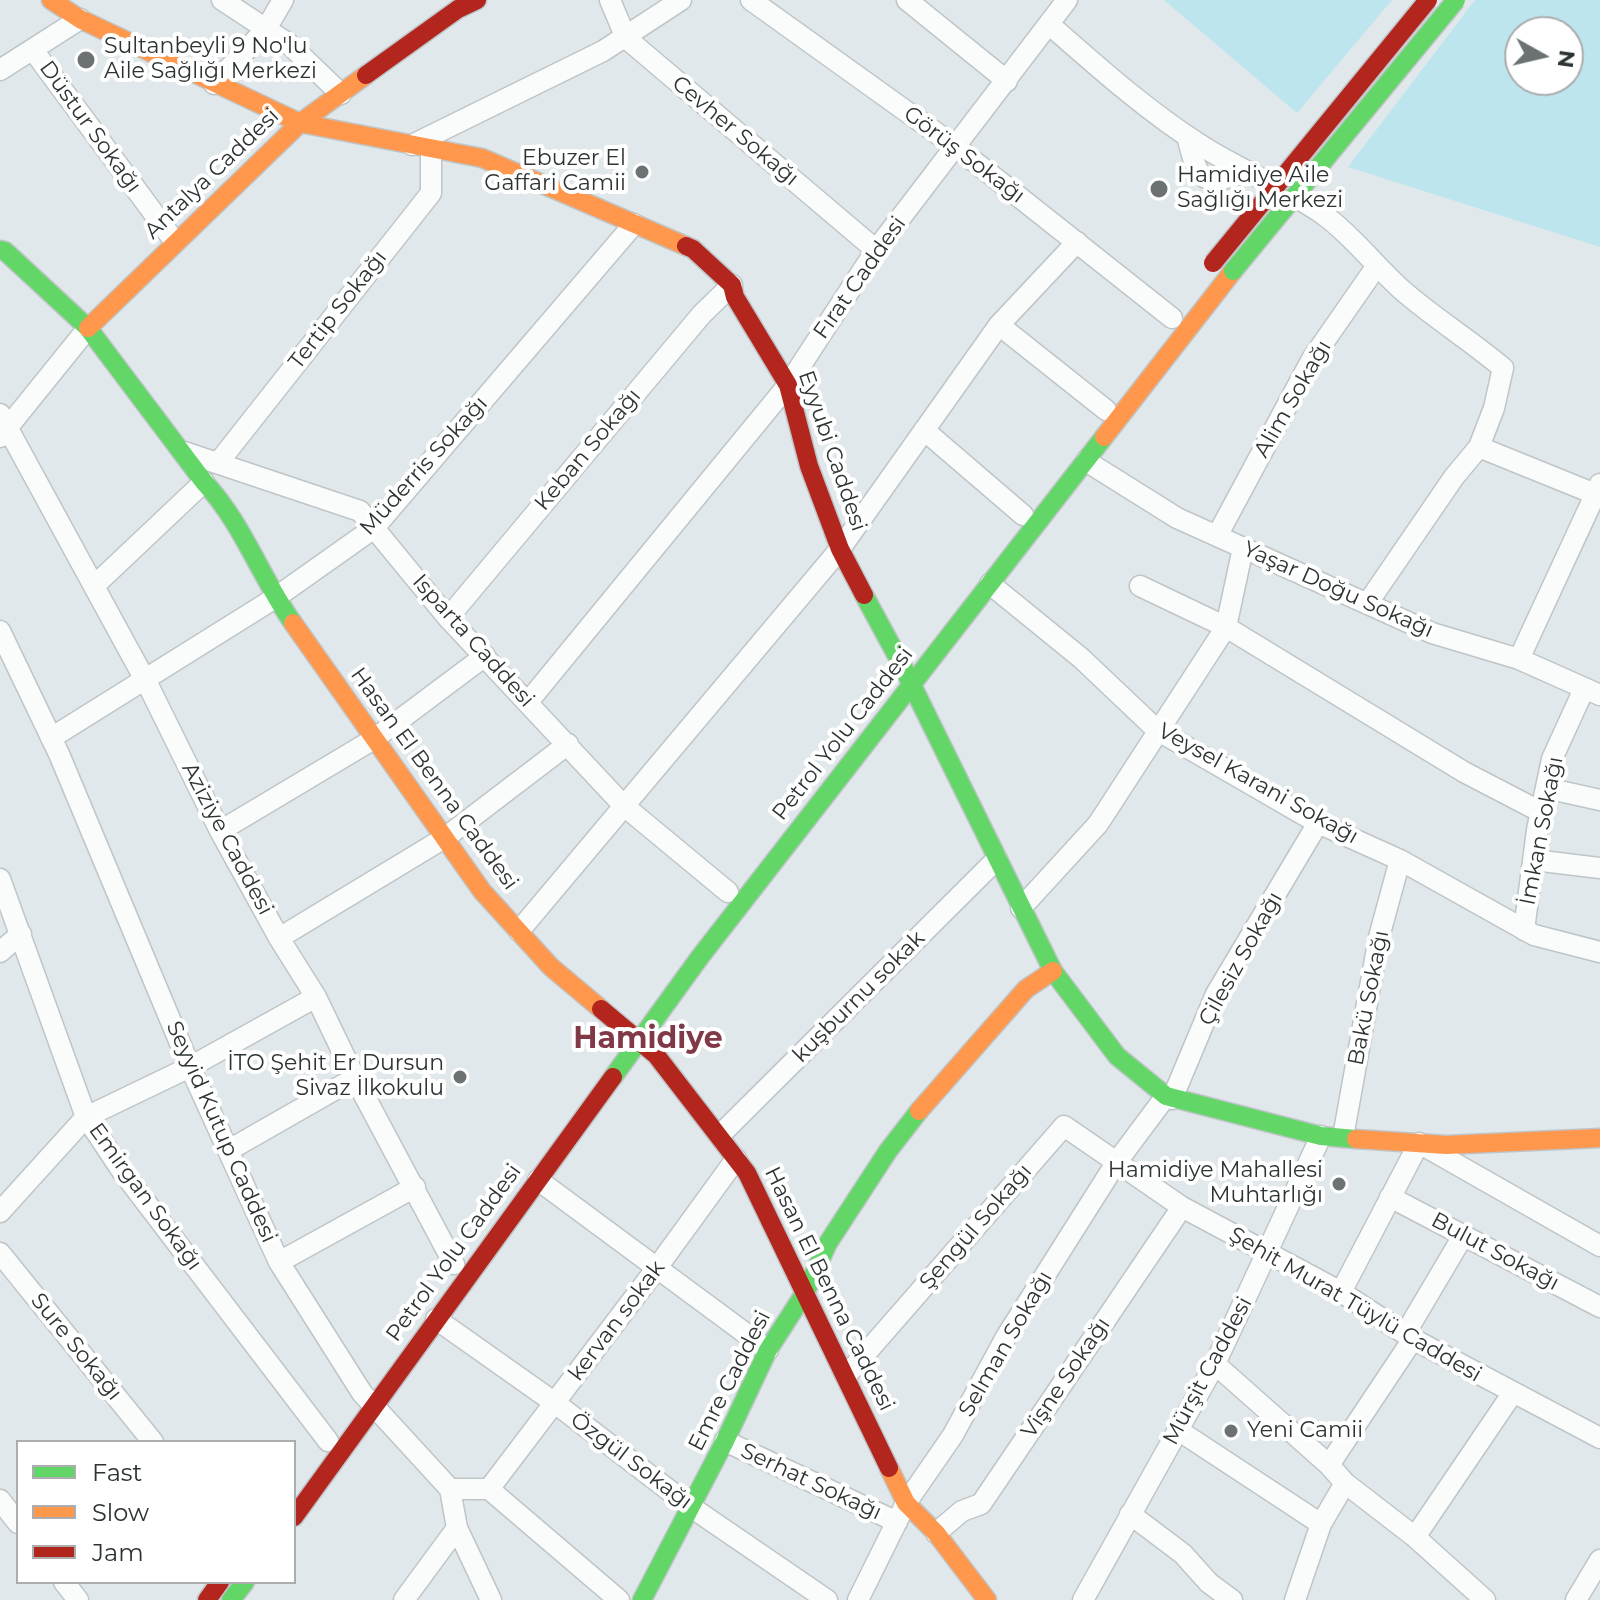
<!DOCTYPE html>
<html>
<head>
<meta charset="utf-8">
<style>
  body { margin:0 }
  #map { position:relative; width:1600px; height:1600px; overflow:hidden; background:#e0e8eb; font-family:Montserrat,sans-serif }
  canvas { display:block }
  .legend { position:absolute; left:16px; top:1440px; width:280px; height:144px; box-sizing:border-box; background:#fff; border:2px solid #abadae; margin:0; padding:10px 14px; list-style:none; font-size:24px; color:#2d3334 }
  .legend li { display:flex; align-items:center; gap:16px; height:40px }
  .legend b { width:40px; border:2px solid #abadae }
  .north { position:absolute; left:1504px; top:16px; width:80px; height:80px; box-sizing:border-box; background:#fff; border:2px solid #abadae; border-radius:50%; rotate:98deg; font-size:22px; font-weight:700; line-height:32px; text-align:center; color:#2d3334 }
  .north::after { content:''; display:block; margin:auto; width:28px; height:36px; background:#6c7274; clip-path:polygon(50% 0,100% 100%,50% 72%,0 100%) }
</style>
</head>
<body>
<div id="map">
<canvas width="1600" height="1600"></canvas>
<ul class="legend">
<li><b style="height:10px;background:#63d668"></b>Fast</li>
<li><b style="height:10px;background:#ff974d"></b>Slow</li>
<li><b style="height:10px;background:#b3261e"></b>Jam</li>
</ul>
<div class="north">N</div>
</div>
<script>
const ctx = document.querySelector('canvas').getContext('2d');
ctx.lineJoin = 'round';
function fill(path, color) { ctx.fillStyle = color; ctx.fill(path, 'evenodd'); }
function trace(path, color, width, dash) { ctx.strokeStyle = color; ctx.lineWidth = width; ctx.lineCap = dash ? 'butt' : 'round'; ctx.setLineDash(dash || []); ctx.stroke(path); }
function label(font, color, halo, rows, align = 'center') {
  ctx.font = font + ' Montserrat,sans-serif'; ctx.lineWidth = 8; ctx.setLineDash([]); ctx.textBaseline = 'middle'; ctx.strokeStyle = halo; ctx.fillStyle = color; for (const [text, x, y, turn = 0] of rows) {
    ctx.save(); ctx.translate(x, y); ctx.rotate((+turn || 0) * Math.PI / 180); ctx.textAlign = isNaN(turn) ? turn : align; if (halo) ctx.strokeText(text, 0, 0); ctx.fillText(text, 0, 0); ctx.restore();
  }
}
fill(new Path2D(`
  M1164 0H1392L1297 113Z
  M1475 0H1600V247L1348 167ZM1520 32H1568V80H1520Z`), '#bde5ee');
const street = new Path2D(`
  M222 0 289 44 341 94
  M610 0 626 38 876 250
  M751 0 956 147 1172 318
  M907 0 1007 81
  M1050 25C1099 68 1147 111 1202 146 1241 171 1286 188 1324 215 1353 236 1375 266 1402 290 1434 318 1470 340 1503 368L1494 408 1479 447 1454 477 1367 604
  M33 50 175 242
  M0 70 80 19
  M214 84 266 29 283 0
  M1187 136C1199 184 1201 186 1249 172
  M412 145 603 51 681 0
  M999 325 1106 410
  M0 414 150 689 220 831 279 938 316 997 355 1078 454 1264
  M924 430 1023 515
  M0 437 88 328
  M1479 447 1600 496
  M184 452 360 511 448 618 623 805 728 892
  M1086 461 1177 518 1432 633 1519 659 1600 695
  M218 463 431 193V148
  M1217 536 1312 359 1376 267
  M990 584 1081 658 1157 730 1318 823 1400 860 1534 935 1600 952
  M94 586 204 482
  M1140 586 1226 627 1464 772 1541 812
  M448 618 702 314 732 285
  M0 631 59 754 190 1067 279 1262 362 1393 450 1489 457 1528 491 1600
  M1519 659 1600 484
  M528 702 788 385 876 250 1067 0
  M51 738 275 598 374 528 634 224
  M1546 788 1600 800
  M220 831 374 739 485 656
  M1534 860 1600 868
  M0 879 86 1117 122 1171 328 1441
  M1021 908 1098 824 1226 627 1243 548
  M1524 930 1537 830 1552 759 1584 689
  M519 931 840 549 999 325 1077 242
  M279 938 446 837 568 744
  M0 952 21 934
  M1172 1099 1216 994 1318 823
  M720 1135 997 859
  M1343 1137 1379 937 1400 860
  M229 1150 355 1078
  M538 1180 768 1350
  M1390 1197 1600 1307
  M0 1212 86 1117 190 1067 316 997
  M0 1253 153 1442
  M279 1262 415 1187
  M1341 1292 1419 1143 1600 1246
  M436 1319 555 1403 691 1507 827 1600
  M1405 1334 1463 1236
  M1215 1364 1329 1465 1345 1483 1415 1537 1485 1600
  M846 1376 1064 1126 1182 1207 1341 1292 1413 1339 1600 1438
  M1178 1430 1321 1524
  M725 1441 897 1522
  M1329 1465 1413 1339
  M450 1489H489L656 1269 736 1159
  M489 1489 619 1600
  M0 1500 18 1523
  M1130 1514 1183 1554 1209 1583 1232 1600
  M936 1533 962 1511 981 1504 1182 1207
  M1415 1537 1512 1394
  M64 1582 78 1600
  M404 1600 457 1528
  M858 1600 906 1503 953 1435 1006 1337 1116 1163 1166 1096
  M1083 1600 1215 1364 1321 1136
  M1295 1600 1321 1524 1345 1483
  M1576 1600 1600 1560`);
const fast = new Path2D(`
  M0 250 5 251 88 328 204 482C242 522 261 578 293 623
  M864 595 903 667 1053 971 1117 1056 1166 1096 1321 1136 1356 1139
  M613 1077 700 957 1104 437
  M231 1600 245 1582
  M642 1600 725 1441 768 1350 806 1291 828 1243 888 1151 919 1111`);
const slow = new Path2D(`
  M51 0 80 19 300 123 482 158 686 246
  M88 328 300 123 366 75
  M1104 437 1233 271
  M293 623 482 891 551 967 601 1009
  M919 1111 1026 989 1053 971
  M1356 1139 1446 1145 1600 1138
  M889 1468 906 1503 936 1533 987 1600`);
const jam = new Path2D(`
  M366 75 458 9 477 0
  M686 246 693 249 732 285 735 297 788 385 809 466 840 549 864 595
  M601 1009 656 1055 747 1173 889 1468
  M294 1517 613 1077
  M207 1600 220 1582`);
trace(street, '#bfc5c7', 23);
trace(fast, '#bfc5c7', 21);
trace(slow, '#bfc5c7', 21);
trace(jam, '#bfc5c7', 21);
trace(street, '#fafcfc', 20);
trace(fast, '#63d668', 18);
trace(slow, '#ff974d', 18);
trace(jam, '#b3261e', 18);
const fastBridge = new Path2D(`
  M1233 271 1456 0`);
const jamBridge = new Path2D(`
  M1213 263 1428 0`);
trace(fastBridge, '#bfc5c7', 21, []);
trace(jamBridge, '#bfc5c7', 21, []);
trace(fastBridge, '#63d668', 18);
trace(jamBridge, '#b3261e', 18);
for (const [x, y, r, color] of [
  [86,60,10,"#6c7274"],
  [642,172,8,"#6c7274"],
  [1159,189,10,"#6c7274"],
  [460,1077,8,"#6c7274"],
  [1339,1184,8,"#6c7274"],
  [1231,1431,8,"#6c7274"]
]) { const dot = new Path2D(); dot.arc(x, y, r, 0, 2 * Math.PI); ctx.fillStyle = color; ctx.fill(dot); trace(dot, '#fff', 3); }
label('22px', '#2d3334', '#fff', [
  ["Sultanbeyli 9 No'lu",104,47],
  ["Aile Sağlığı Merkezi",104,72],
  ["Ebuzer El",626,159,"right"],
  ["Gaffari Camii",626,184,"right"],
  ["Hamidiye Aile",1177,176],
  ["Sağlığı Merkezi",1177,201],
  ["İTO Şehit Er Dursun",444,1064,"right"],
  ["Sivaz İlkokulu",444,1089,"right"],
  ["Hamidiye Mahallesi",1323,1171,"right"],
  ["Muhtarlığı",1323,1196,"right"],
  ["Yeni Camii",1247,1431]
], 'left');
label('22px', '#2d3334', '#fff', [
  ["Düstur Sokağı",90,127,54],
  ["Cevher Sokağı",735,131,40],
  ["Görüş Sokağı",964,155,37],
  ["Antalya Caddesi",212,174,-44],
  ["Fırat Caddesi",860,278,-55],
  ["Tertip Sokağı",338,310,-52],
  ["Alim Sokağı",1293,399,-60],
  ["Keban Sokağı",588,450,-50],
  ["Eyyubi Caddesi",832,451,71],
  ["Müderris Sokağı",424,466,-48],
  ["Yaşar Doğu Sokağı",1338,590,24],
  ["Isparta Caddesi",473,641,48],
  ["Petrol Yolu Caddesi",843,734,-52],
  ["Hasan El Benna Caddesi",434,779,54],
  ["Veysel Karani Sokağı",1258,784,29],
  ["İmkan Sokağı",1542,831,-79],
  ["Aziziye Caddesi",227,839,62],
  ["Çilesiz Sokağı",1241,959,-61],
  ["kuşburnu sokak",859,997,-45],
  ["Bakü Sokağı",1369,998,-79],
  ["Seyyid Kutup Caddesi",221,1132,66],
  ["Emirgan Sokağı",145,1197,54],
  ["Şengül Sokağı",976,1227,-49],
  ["Bulut Sokağı",1495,1252,28],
  ["Petrol Yolu Caddesi",454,1253,-54],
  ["Hasan El Benna Caddesi",829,1289,64],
  ["Şehit Murat Tüylü Caddesi",1355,1305,30],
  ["kervan sokak",617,1321,-53],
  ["Selman Sokağı",1006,1344,-60],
  ["Sure Sokağı",76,1347,51],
  ["Mürşit Caddesi",1208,1371,-62],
  ["Vişne Sokağı",1066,1378,-56],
  ["Emre Caddesi",730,1381,-63],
  ["Özgül Sokağı",631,1461,37],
  ["Serhat Sokağı",811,1482,25]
]);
label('bold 30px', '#813947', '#fff', [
  ["Hamidiye",648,1039]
]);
</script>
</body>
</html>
